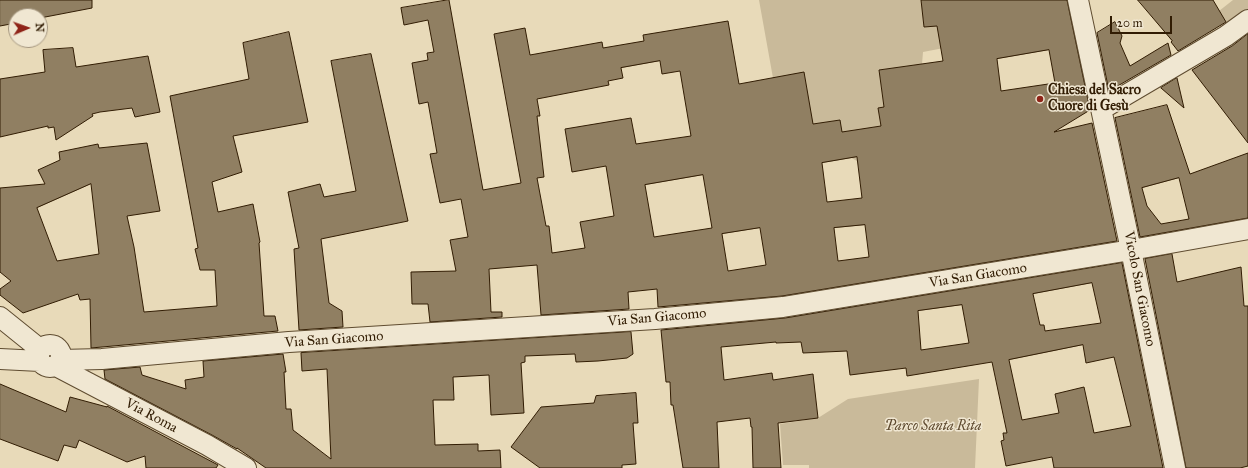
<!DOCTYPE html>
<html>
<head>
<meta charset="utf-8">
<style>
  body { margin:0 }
  #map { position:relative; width:1248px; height:468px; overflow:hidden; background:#e8dab9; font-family:"IM FELL Great Primer",serif }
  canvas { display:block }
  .north { position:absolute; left:8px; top:8px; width:40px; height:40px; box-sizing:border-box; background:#f0e7d2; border:1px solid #a4967f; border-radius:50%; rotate:88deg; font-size:11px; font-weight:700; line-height:16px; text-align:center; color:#311c03 }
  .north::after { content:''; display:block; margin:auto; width:14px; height:18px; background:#8f2418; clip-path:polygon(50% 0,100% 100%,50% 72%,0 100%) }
  .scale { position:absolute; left:1110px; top:16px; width:62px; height:18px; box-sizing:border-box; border:2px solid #311c03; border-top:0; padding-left:5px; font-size:12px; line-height:14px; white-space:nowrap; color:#311c03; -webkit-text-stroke:3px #f0e7d2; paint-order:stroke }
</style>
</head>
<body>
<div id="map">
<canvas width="1248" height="468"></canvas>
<div class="north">N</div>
<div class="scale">20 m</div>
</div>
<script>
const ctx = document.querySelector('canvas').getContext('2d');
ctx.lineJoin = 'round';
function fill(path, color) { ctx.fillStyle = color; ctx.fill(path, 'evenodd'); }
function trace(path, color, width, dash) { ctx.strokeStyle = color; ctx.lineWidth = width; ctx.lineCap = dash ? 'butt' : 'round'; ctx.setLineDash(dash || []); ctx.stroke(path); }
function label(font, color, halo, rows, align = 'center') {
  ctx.font = font + ' "IM FELL Great Primer",serif'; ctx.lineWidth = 3; ctx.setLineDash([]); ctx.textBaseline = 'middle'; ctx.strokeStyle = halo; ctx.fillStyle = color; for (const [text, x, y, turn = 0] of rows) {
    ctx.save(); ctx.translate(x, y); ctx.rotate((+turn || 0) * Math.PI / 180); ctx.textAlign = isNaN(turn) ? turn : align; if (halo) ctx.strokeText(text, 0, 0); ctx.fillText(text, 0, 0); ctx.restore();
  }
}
fill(new Path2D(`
  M759 0H921L924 27 971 21 975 42 923 52 922 64 879 70 884 107 878 108 881 126 869 128 874 163 857 161 846 155 839 120 813 124 773 78Z
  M1233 0H1248V15L1229 28 1219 11Z
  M979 379 975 468H809V465H783L780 424 818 418 848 399Z`), '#c9ba9a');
const building = new Path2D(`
  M0 0H92V8L40 18V16H16V23L0 26Z
  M449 0 483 190 521 183 494 34 525 28 530 55 602 42 603 48 644 41 643 35 728 21 739 84 804 72 813 124 840 120 842 132 881 126 878 108 884 107 879 70 943 61 937 26 924 27 921 0H1067L1090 110 1054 132 1092 123 1117 241 782 296 658 307 657 289 628 292 629 309 541 315 537 265 489 269 491 312H502V317L430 322 428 304H412L411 272 456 271 450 240 468 237 461 199 440 203 430 154 437 153 428 102 419 104 412 63 428 60 427 53 434 52 428 20 404 25 401 8ZM1049 50 1055 83 1001 91 997 59ZM660 61 662 74 680 71 691 136 636 144 631 118 565 129 572 172 606 166 614 216 580 222 585 248 552 253 549 226H546L537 178 544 177 537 116H540L537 99 609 85 608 81 623 78 621 68ZM857 157 862 198 827 202 822 163ZM703 175 712 228 654 237 645 185ZM865 225 869 257 838 261 834 228ZM760 228 766 265 728 271 722 234Z
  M1138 0H1213L1226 22 1178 51 1171 42 1172 41Z
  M1115 22 1122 36 1120 43 1130 66 1168 43 1171 55 1109 91 1097 33Z
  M289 32 308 122 233 136 242 172 212 182 218 212 253 204 260 242 259 243 264 316H275L278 331 91 348 90 299 80 300 78 294 23 313 0 295V289L11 281 0 272V188L45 184 38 170 60 160 59 152 98 144 99 148 147 143 160 211 127 216 134 247 144 312 217 306 215 270H200L195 249 198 248 170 96 249 79 243 43ZM91 184 99 254 57 261 37 208Z
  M1248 34V143L1192 70 1232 46Z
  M73 48 76 67 148 56 160 112 135 117 132 108 100 112 92 114 93 116 56 140 54 127 48 128V126L0 137V79L45 72 43 50Z
  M371 54 408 221 321 239 329 303 342 311 343 327 299 330 294 249 299 248 288 192 320 184 324 197 356 191 331 61Z
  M1177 78 1184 108 1161 88Z
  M1167 105 1190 174 1248 153V218L1140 237 1115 118ZM1179 178 1189 219 1161 224 1147 206 1142 188Z
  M1172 254 1177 282 1241 267 1244 306H1248V466L1240 468H1186L1145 259Z
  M1122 263 1163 468H1054L1052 457 1006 466 1001 441 1004 440 1003 433H1007L992 362 907 376 906 368 850 375 847 351 803 353 801 342 776 343V342L721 347 724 380 772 373 773 380 813 374 818 418 778 423 781 468H753L752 427H751L750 418 717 422 719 468H683L673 405H671L670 382H666L661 330 785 318ZM1092 283 1101 323 1045 331 1044 325H1040L1033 294ZM962 305 969 343 921 350 918 311ZM1083 345 1086 363 1114 357 1131 426 1094 433 1084 387 1055 394 1059 413 1022 420 1009 360Z
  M631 332 633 354 627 358 598 361 576 362 575 354 525 356V362L521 363 524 413 491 415 489 375 453 377 454 400H433L435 445 478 444V451L500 450 501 468H266L237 448V449L212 435 105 379 104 370 140 367 142 375 186 389 185 380 204 377 203 361 283 354 286 372H284L286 409H291L293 430 331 459 327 369 302 371 301 353Z
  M0 384 66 412 70 397 107 407V406L218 465 216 468H146L145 456 127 462 79 440 76 448 64 445 58 461 0 439Z
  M636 393 638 423H633L636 464 622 465V468H540L511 447 541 407 594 403 596 396Z`);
fill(building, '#907f62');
trace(building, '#311c03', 1);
const minor = new Path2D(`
  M1078 0 1131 250 1175 468
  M1102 109 1226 36 1248 20
  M0 317 41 350
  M39 356a11 11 0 1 1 22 0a11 11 0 1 1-22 0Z
  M0 359 40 361
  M60 360 102 359 289 342 655 319 783 307 1131 250 1248 229
  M56 366 207 445 246 468`);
trace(minor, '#5f4c30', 22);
trace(minor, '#f0e7d2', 20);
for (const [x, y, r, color] of [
  [1040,99,4,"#8f2418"]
]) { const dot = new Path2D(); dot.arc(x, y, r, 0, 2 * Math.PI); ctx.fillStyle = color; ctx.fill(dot); trace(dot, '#f0e7d2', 1.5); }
label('bold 14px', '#311c03', '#f0e7d2', [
  ["Chiesa del Sacro",1048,91],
  ["Cuore di Gesù",1048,107]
], 'left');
label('14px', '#311c03', '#f0e7d2', [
  ["Via San Giacomo",978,276,-9],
  ["Vicolo San Giacomo",1139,289,79],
  ["Via San Giacomo",657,318,-5],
  ["Via San Giacomo",334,340,-4],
  ["Via Roma",151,416,28]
]);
label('italic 14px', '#5f4b30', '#f0e7d2', [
  ["Parco Santa Rita",933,427]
]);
</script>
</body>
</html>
